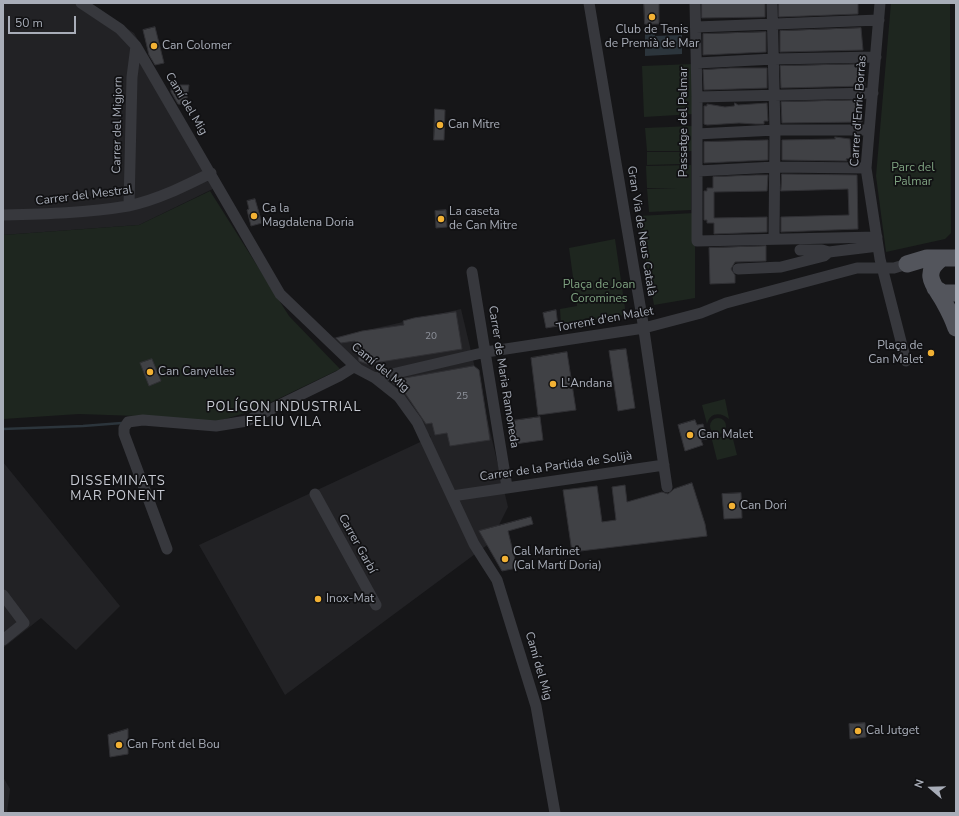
<!DOCTYPE html>
<html>
<head>
<meta charset="utf-8">
<style>
  body { margin:0 }
  #map { position:relative; width:959px; height:816px; overflow:hidden; background:#161618; font-family:"Nunito Sans",sans-serif }
  canvas { display:block }
  .frame { position:absolute; inset:0; border:4px solid #a8adb8; pointer-events:none }
  .north { position:absolute; left:911px; top:768px; width:40px; height:40px; -webkit-text-stroke:3px #111113; paint-order:stroke; rotate:290deg; font-size:11px; font-weight:700; line-height:16px; text-align:center; color:#a8adb8 }
  .north::after { content:''; display:block; margin:auto; width:14px; height:18px; background:#a8adb8; clip-path:polygon(50% 0,100% 100%,50% 72%,0 100%) }
  .scale { position:absolute; left:8px; top:16px; width:68px; height:18px; box-sizing:border-box; border:2px solid #a8adb8; border-top:0; padding-left:5px; font-size:12px; line-height:14px; white-space:nowrap; color:#a8adb8; -webkit-text-stroke:3px #111113; paint-order:stroke }
</style>
</head>
<body>
<div id="map">
<canvas width="959" height="816"></canvas>
<div class="frame"></div>
<div class="north">N</div>
<div class="scale">50 m</div>
</div>
<script>
const ctx = document.querySelector('canvas').getContext('2d');
ctx.lineJoin = 'round';
function fill(path, color) { ctx.fillStyle = color; ctx.fill(path, 'evenodd'); }
function trace(path, color, width, dash) { ctx.strokeStyle = color; ctx.lineWidth = width; ctx.lineCap = dash ? 'butt' : 'round'; ctx.setLineDash(dash || []); ctx.stroke(path); }
function label(font, color, halo, rows, align = 'center') {
  ctx.font = font + ' "Nunito Sans",sans-serif'; ctx.lineWidth = 3.5; ctx.setLineDash([]); ctx.textBaseline = 'middle'; ctx.strokeStyle = halo; ctx.fillStyle = color; for (const [text, x, y, turn = 0] of rows) {
    ctx.save(); ctx.translate(x, y); ctx.rotate((+turn || 0) * Math.PI / 180); ctx.textAlign = isNaN(turn) ? turn : align; if (halo) ctx.strokeText(text, 0, 0); ctx.fillText(text, 0, 0); ctx.restore();
  }
}
fill(new Path2D(`
  M3 3H87L134 33 221 185 139 225 3 235Z
  M461 309 508 507 490 543 285 695 199 545 431 437 332 338Z
  M3 462 120 606 76 650 41 618 3 648Z
  M3 777 10 789 7 813H3Z`), '#222225');
fill(new Path2D(`
  M891 3H950L951 233 945 239 886 252 876 176Z
  M693 64 694 114 644 117 642 66Z
  M692 126V151H647L645 128Z
  M647 152H680V164L647 165Z
  M691 165V210L649 212 647 189 677 188H647L646 166Z
  M210 191 289 316 340 369 255 410 215 422 138 416 79 414 3 419V235L139 225Z
  M695 213V298L654 305 638 216Z
  M615 239 626 315 561 324 560 309 577 306 569 248Z
  M725 399 729 419C721 412 710 412 707 424L702 405Z
  M710 426a8 8 0 1 1 16 0a8 8 0 1 1-16 0Z
  M730 427 737 455 717 460 711 436C720 440 726 435 730 427Z`), '#1e261f');
fill(new Path2D(`
  M645 29H654L655 36 682 35V54L645 56Z`), '#2c353c');
trace(new Path2D(`
  M3 429 83 426 122 423`), '#2c353c', 2.5);
const building = new Path2D(`
  M644 3H659V24H645Z
  M702 3H765V17L702 18Z
  M779 3H858V14L779 17Z
  M155 27 164 63 155 65 149 55 143 30Z
  M861 28 863 50 780 52V31Z
  M766 32V52L703 55V34Z
  M864 64 865 86 781 88 780 66Z
  M730 68H767V88L704 90 703 70Z
  M172 85H189L186 105 178 104 171 92Z
  M862 100V122L782 123 781 102Z
  M735 103 738 105 767 103 768 121H764V124H755L739 123 707 125 704 124V106H707V104L725 107 734 106Z
  M435 109 445 110 444 140H434Z
  M835 137 850 139 851 158 846 159 847 161 782 160V140L835 139Z
  M765 140H768V160L704 163V142Z
  M782 174 857 175 858 229 781 232V217L849 215 848 189 781 191Z
  M756 175H768L767 191 714 192V218L767 217V232L714 234V223H707V220H704V191H707V188H713V177Z
  M255 199 262 223 251 226 247 210 249 209 247 201Z
  M446 210 447 227 436 228 435 211Z
  M766 246V261L735 262 731 269 735 275V283L710 284 709 248Z
  M556 310 558 326 546 328 543 313Z
  M456 312 462 349 367 364 359 361 355 341 341 343 336 338 362 331 404 325 403 321 414 318Z
  M626 349 635 408 618 411 609 351Z
  M567 352 576 410 538 415 531 358Z
  M152 359 161 381 149 386 140 363Z
  M474 366 479 370 490 440 450 446 447 433 435 435 432 423 426 424 405 393 392 382 405 378Z
  M540 417 543 440 515 444 511 421Z
  M695 420 697 425 703 424 707 439 701 440 703 445 685 451 678 425Z
  M692 483 705 524 707 536 572 552 563 490 597 486 602 522 616 520 612 487 625 485 627 502 662 492 668 494 674 489Z
  M741 493 742 518 724 519 722 494Z
  M531 517 533 524 508 531 517 568 502 571 479 531Z
  M865 723 866 737 850 739 849 724Z
  M128 729V754L110 757 108 735Z`);
fill(building, '#404145');
trace(building, '#303034', 1);
trace(new Path2D(`
  M81 3 120 29 136 46 280 294 358 369 375 378 399 397 417 422 474 544 497 580 536 706 555 813
  M589 3 642 317 667 487
  M695 3 697 97V241L877 237
  M772 3 775 130 774 239
  M880 3 866 168 880 259 906 361
  M696 27 879 20
  M697 63 774 59 876 57
  M697 97 873 93
  M697 134 775 130H869
  M698 171 775 167 866 168
  M129 205 132 77 136 46
  M3 215C45 214 87 213 128 206 157 200 185 186 211 173
  M800 250H822L829 252 878 246
  M738 269 781 267 824 256 829 252
  M472 272 507 487
  M375 378 486 352 644 328 701 313 726 303 857 268H894L907 264
  M315 494 376 605
  M452 496 664 465
  M167 549 124 434V428L128 422 143 420 216 426 247 421 339 376 355 366
  M3 595 24 623 3 640`), '#37383d', 11);
trace(new Path2D(`
  M941 259C921 274 935 286 944 302 949 311 953 319 956 328
  M907 264 927 258H956
  M935 288 943 293H956`), '#53555c', 17);
for (const [x, y, r, color] of [
  [652,17,4,"#f2b134"],
  [154,46,4,"#f2b134"],
  [440,125,4,"#f2b134"],
  [254,216,4,"#f2b134"],
  [441,219,4,"#f2b134"],
  [931,353,4,"#f2b134"],
  [150,372,4,"#f2b134"],
  [553,384,4,"#f2b134"],
  [690,435,4,"#f2b134"],
  [732,506,4,"#f2b134"],
  [505,559,4,"#f2b134"],
  [318,599,4,"#f2b134"],
  [858,731,4,"#f2b134"],
  [119,745,4,"#f2b134"]
]) { const dot = new Path2D(); dot.arc(x, y, r, 0, 2 * Math.PI); ctx.fillStyle = color; ctx.fill(dot); trace(dot, '#111113', 1.5); }
label('10px', '#8e929b', null, [
  ["20",431,337],
  ["25",462,397]
]);
label('12px', '#a8adb8', '#111113', [
  ["Club de Tenis",652,30,"center"],
  ["de Premià de Mar",652,44,"center"],
  ["Can Colomer",162,46],
  ["Can Mitre",448,125],
  ["Ca la",262,209],
  ["Magdalena Doria",262,223],
  ["La caseta",449,212],
  ["de Can Mitre",449,226],
  ["Plaça de",923,346,"right"],
  ["Can Malet",923,360,"right"],
  ["Can Canyelles",158,372],
  ["L'Andana",561,384],
  ["Can Malet",698,435],
  ["Can Dori",740,506],
  ["Cal Martinet",513,552],
  ["(Cal Martí Doria)",513,566],
  ["Inox-Mat",326,599],
  ["Cal Jutget",866,731],
  ["Can Font del Bou",127,745]
], 'left');
label('12px', '#a8adb8', '#111113', [
  ["Camí del Mig",186,104,59],
  ["Carrer d'Enric Borràs",859,111,-86],
  ["Passatge del Palmar",684,122,-90],
  ["Carrer del Migjorn",118,125,-89],
  ["Carrer del Mestral",84,196,-7],
  ["Gran Via de Neus Català",641,231,81],
  ["Torrent d'en Malet",605,320,-10],
  ["Camí del Mig",380,368,39],
  ["Carrer de Maria Ramoneda",503,377,81],
  ["Carrer de la Partida de Solijà",556,467,-8],
  ["Carrer Garbí",357,544,61],
  ["Camí del Mig",538,666,74]
]);
label('12px', '#7fa381', '#111113', [
  ["Parc del",913,168],
  ["Palmar",913,182],
  ["Plaça de Joan",599,285],
  ["Coromines",599,299]
]);
ctx.letterSpacing = '1px';
label('13px', '#c9ccd4', '#111113', [
  ["POLÍGON INDUSTRIAL",284,408],
  ["FELIU VILA",284,423],
  ["DISSEMINATS",118,482],
  ["MAR PONENT",118,497]
]);
ctx.letterSpacing = '0px';
</script>
</body>
</html>
